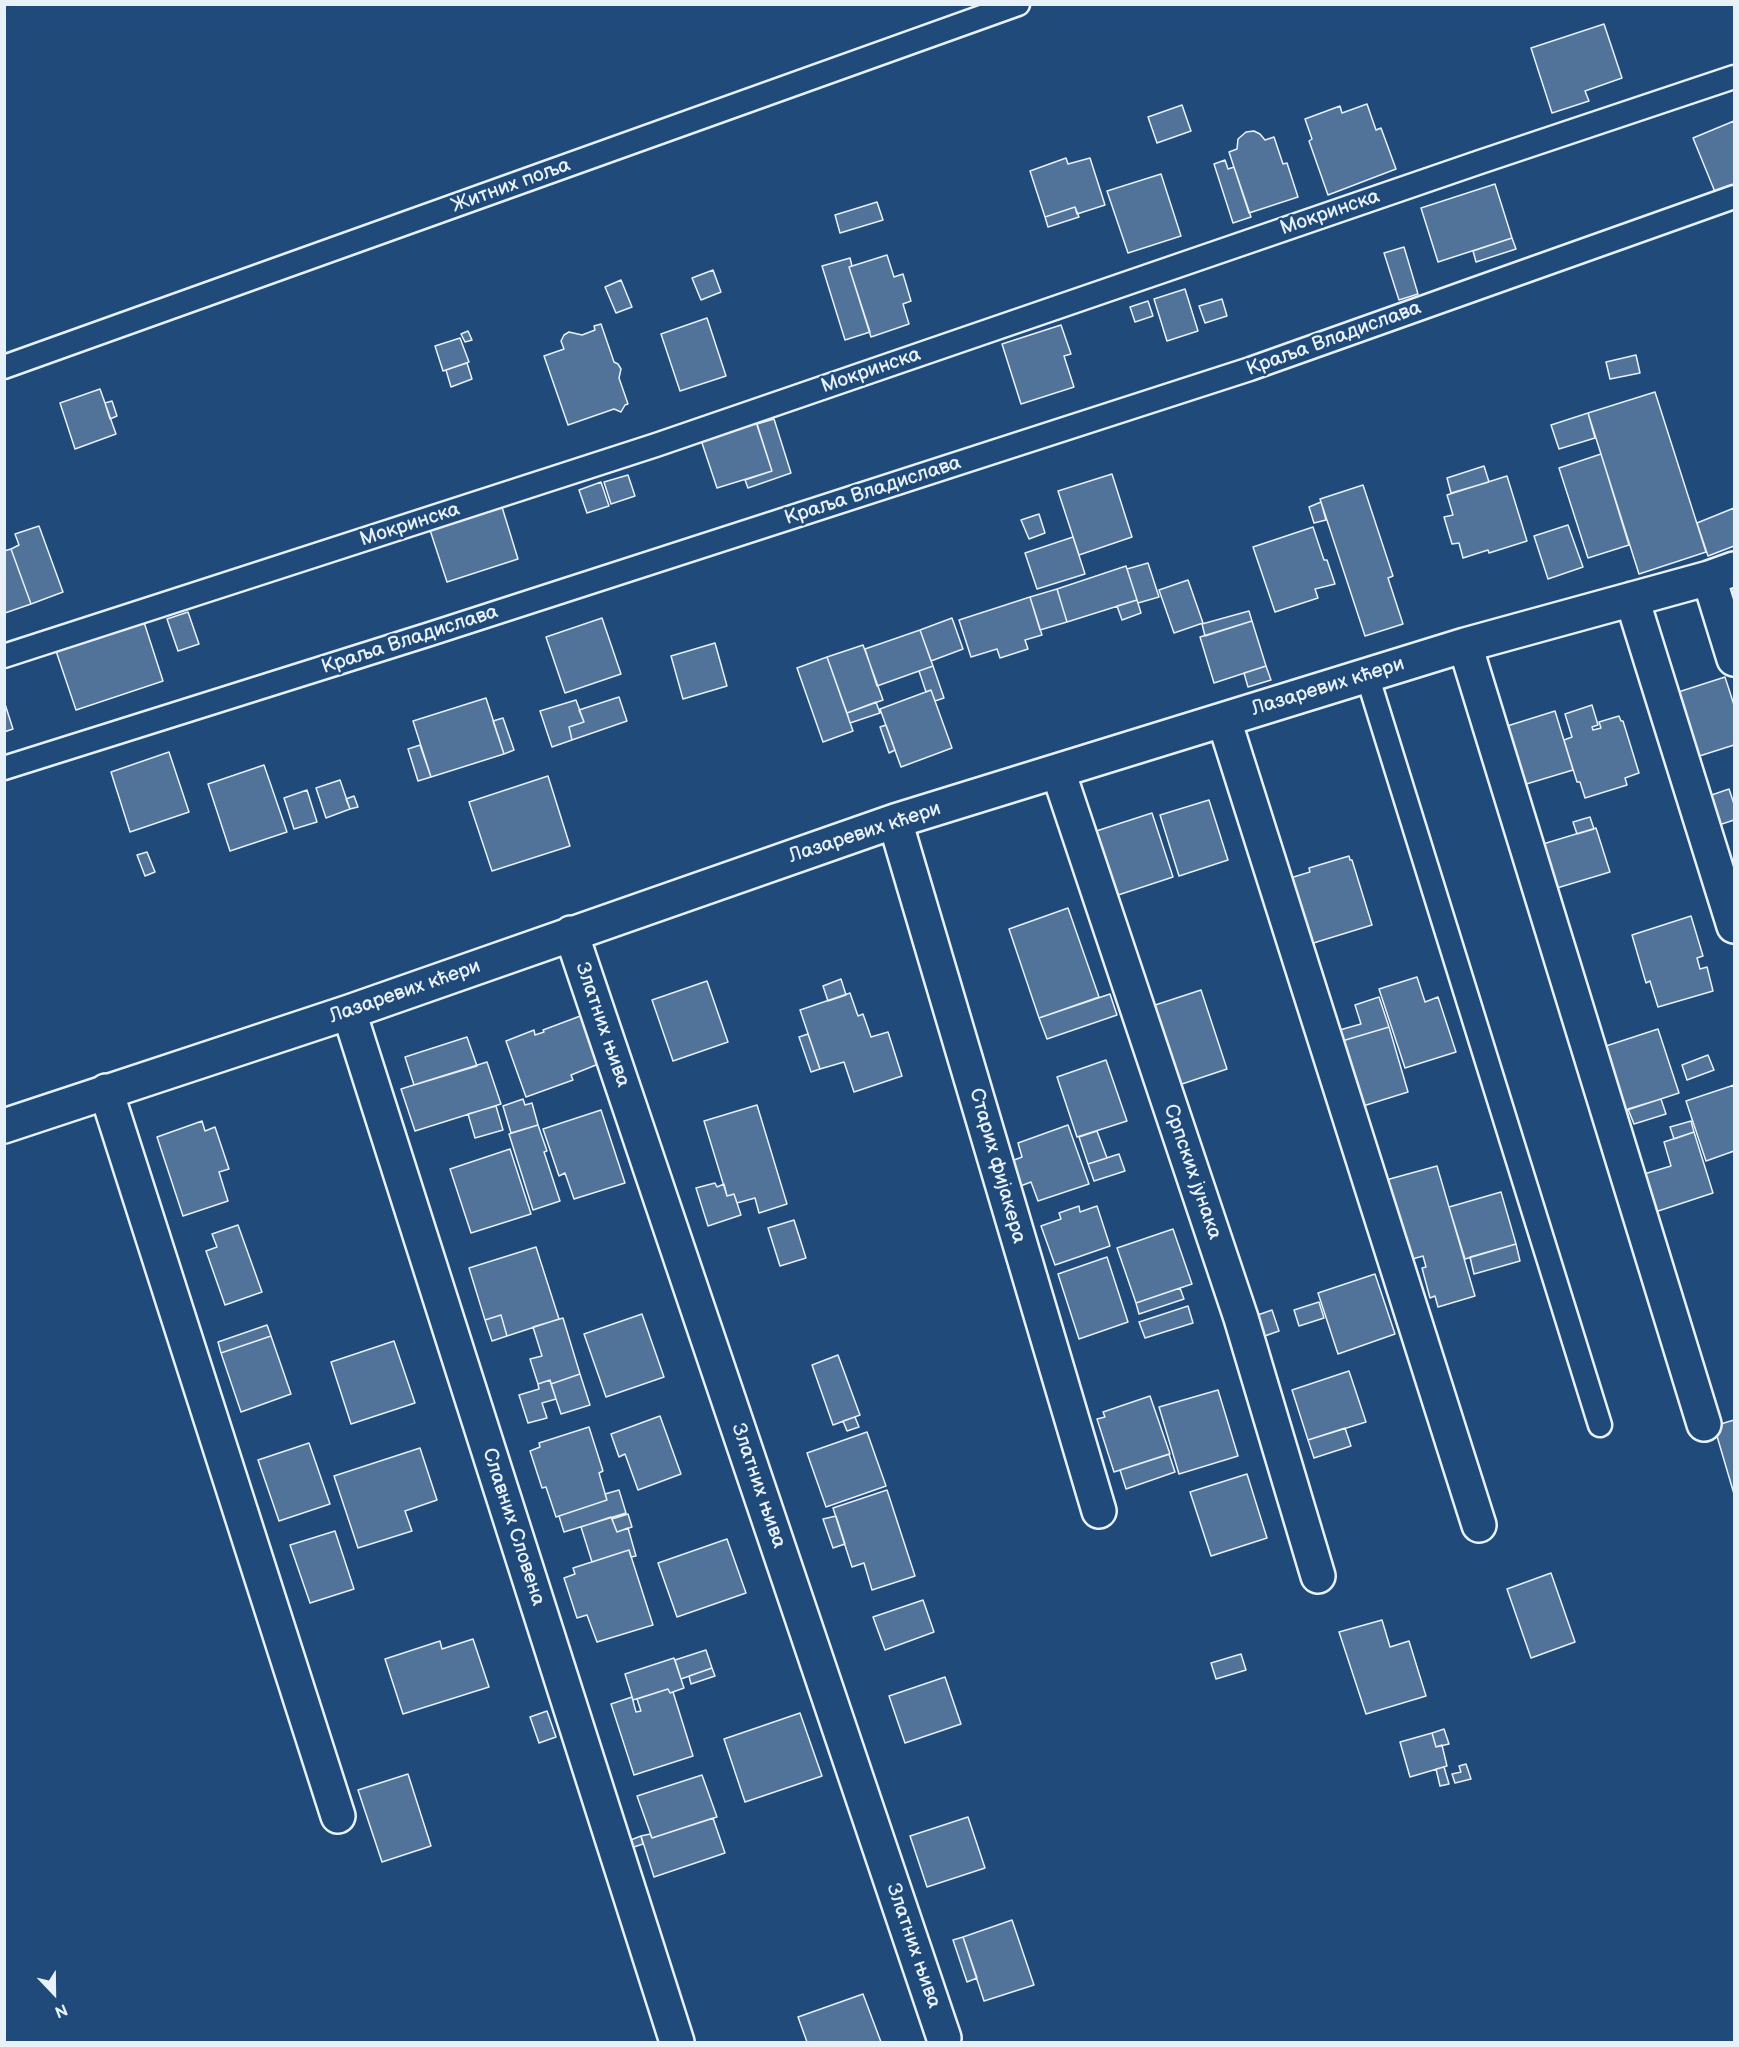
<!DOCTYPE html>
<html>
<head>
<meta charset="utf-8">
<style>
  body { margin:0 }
  #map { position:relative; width:1739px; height:2047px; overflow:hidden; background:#1f4a7a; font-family:"Balsamiq Sans",sans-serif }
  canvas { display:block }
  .frame { position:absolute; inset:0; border:6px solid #e8f1f8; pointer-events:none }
  .north { position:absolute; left:24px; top:1963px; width:60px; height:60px; -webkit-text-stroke:4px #1f4a7a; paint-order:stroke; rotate:158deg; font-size:16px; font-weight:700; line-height:24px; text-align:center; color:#e8f1f8 }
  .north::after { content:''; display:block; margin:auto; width:21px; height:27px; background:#e8f1f8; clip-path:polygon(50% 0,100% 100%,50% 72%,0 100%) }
</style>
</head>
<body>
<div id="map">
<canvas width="1739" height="2047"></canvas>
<div class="frame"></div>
<div class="north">N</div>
</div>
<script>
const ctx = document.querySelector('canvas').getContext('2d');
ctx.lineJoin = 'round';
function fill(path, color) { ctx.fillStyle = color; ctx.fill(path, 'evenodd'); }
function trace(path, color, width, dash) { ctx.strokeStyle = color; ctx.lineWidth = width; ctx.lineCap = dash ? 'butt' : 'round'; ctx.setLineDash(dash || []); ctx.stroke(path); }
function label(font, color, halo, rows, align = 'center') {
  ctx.font = font + ' "Balsamiq Sans",sans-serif'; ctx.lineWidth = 5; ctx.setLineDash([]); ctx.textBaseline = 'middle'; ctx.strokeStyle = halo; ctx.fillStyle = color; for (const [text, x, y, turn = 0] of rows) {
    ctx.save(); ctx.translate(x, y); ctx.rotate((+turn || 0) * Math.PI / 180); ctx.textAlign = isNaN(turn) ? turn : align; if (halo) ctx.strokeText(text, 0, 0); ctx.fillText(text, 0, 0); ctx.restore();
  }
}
const building = new Path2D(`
  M1604 24 1622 78 1585 91 1589 101 1552 113 1531 48Z
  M1367 104 1376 130 1381 128 1396 169 1328 195 1309 141 1312 139 1305 119 1340 106 1342 113Z
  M1182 105 1191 131 1157 143 1148 117Z
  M1734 121V184L1715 192 1693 138Z
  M1254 131 1260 134 1265 140 1274 137 1283 164 1287 163 1298 197 1249 213 1229 152 1237 149 1238 139 1246 132Z
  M1066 158 1068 164 1090 158 1105 205 1077 214 1075 207 1045 217 1030 171Z
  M1225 160 1228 169 1234 167 1251 217 1233 223 1214 164Z
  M1161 174 1181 236 1128 253 1107 191Z
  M1495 184 1512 238 1438 262 1421 208Z
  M877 202 883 220 840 233 835 215Z
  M1075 207 1079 217 1048 227 1045 217Z
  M1512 238 1516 249 1476 262 1473 251Z
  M1404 247 1418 294 1399 300 1384 253Z
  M887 255 894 277 903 274 911 301 903 304 909 324 871 337 849 267Z
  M850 258 852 266 849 267 870 332 845 340 822 266Z
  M713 270 721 292 701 300 692 278Z
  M621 280 632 307 616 313 605 287Z
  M1185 289 1198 331 1167 341 1154 299Z
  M1222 299 1227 316 1205 323 1199 306Z
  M1148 301 1153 316 1135 322 1130 307Z
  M707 318 726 376 680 391 661 334Z
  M601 324 614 362 618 364 621 369 619 378 628 404 625 405 621 412 614 409 568 425 544 356 564 349 561 341 564 335 569 332 582 335 595 330 594 326Z
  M1061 325 1071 354 1064 356 1074 387 1021 404 1002 344Z
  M468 331 472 340 465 342 461 334Z
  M460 338 469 362 443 371 435 346Z
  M1636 355 1640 373 1610 379 1606 362Z
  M467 363 472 379 451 387 446 370Z
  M100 389 116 434 75 449 60 403Z
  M1655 392 1706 552 1639 574 1588 413Z
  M112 401 117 416 110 419 105 403Z
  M1588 413 1595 438 1559 449 1551 425Z
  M774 419 791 473 748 488 745 480 772 471 757 424Z
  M756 422 772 471 717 488 701 440Z
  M1601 454 1629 545 1588 558 1559 468Z
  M1484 466 1489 482 1451 493 1447 478Z
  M1112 474 1132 537 1079 555 1058 491Z
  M628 475 635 496 611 504 604 482Z
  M1507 476 1527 541 1489 553 1488 550 1463 558 1459 543 1452 544 1444 517 1453 515 1447 495Z
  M601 482 609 506 587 513 579 490Z
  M1363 485 1393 576 1388 578 1403 624 1365 636 1320 499Z
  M1321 502 1326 520 1314 523 1309 507Z
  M502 507 518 559 447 582 430 530Z
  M1734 508V546L1708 556 1697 523Z
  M1039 514 1045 533 1029 539 1021 520Z
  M1568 525 1583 567 1548 579 1534 536Z
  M39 526 63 592 31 604 11 549 19 545 15 534Z
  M1313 527 1324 560H1327L1335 584 1315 589 1318 598 1275 612 1253 547Z
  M1073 537 1085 574 1037 589 1025 553Z
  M11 549 31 604 5 613 4 551Z
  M1148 563 1159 597 1138 603 1127 569Z
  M1126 566 1137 600 1067 622 1057 589Z
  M1188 580 1203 623 1174 633 1159 590Z
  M1057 589 1067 622 1040 630 1030 597Z
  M1030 597 1042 635 1025 640 1028 649 1000 658 997 649 971 657 959 620Z
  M1137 600 1141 613 1122 620 1117 606Z
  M1249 611 1252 621 1205 636 1202 624Z
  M188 612 199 644 178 651 167 619Z
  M602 618 621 674 565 693 546 637Z
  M952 618 963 649 931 661 920 630Z
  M143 619 163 681 76 710 55 648Z
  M1252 621 1266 666 1214 683 1200 637Z
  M920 630 933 666 877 686 865 649Z
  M715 643 727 686 683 699 671 656Z
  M863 645 883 700 847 713 827 657Z
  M827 657 853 731 823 742 797 668Z
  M933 666 944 698 935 701 931 690 926 692 919 671Z
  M1266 666 1271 680 1248 687 1244 673Z
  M1725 677 1734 705V745L1690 759 1669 695Z
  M931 690 952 748 901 767 880 709Z
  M619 697 627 721 572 740 569 727 584 722 579 710Z
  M486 698 504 754 431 777 413 721Z
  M576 700 584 722 569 727 572 740 552 747 540 711Z
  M4 701 13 729 4 732Z
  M876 702 880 713 850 723 847 713Z
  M1592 705 1598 725 1592 727 1593 730 1601 728 1599 722 1619 716 1621 721H1623L1639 773 1625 778 1627 785 1585 798 1580 782H1577L1564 740 1572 737 1565 714Z
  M1555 711 1573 770 1523 785 1504 727Z
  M503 718 514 750 504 754 493 721Z
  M886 725 895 750 889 753 880 727Z
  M420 745 431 777 418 781 408 749Z
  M169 752 189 812 130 832 111 772Z
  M264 765 287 832 230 851 208 784Z
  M548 776 570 846 492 871 469 802Z
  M340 780 350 809 326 818 316 788Z
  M1729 789 1734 804V820L1710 828 1700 799Z
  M307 790 317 822 294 829 284 798Z
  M354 796 358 807 350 809 346 799Z
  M1209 800 1228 860 1179 876 1160 815Z
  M1152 813 1173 877 1109 898 1087 834Z
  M1590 817 1594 829 1577 834 1573 822Z
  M1596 828 1610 872 1547 891 1533 847Z
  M147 852 155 872 145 876 137 855Z
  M1349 856 1350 860H1352L1372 925 1307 945 1287 879 1310 872 1309 868Z
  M1068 908 1099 997 1039 1018 1009 929Z
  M1691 916 1703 956 1697 958 1700 969 1707 967 1713 991 1658 1007 1650 981 1646 983 1632 935Z
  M1417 977 1425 1002 1438 997 1456 1052 1405 1068 1379 989Z
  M841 979 846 995 828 1001 823 986Z
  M707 981 728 1042 673 1061 652 1000Z
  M1201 990 1227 1069 1167 1089 1140 1010Z
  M850 993 858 1016 863 1014 871 1037 888 1032 902 1076 854 1092 844 1062 820 1069 800 1010Z
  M1110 994 1117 1015 1047 1039 1039 1018Z
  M1379 997 1389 1027 1332 1044 1329 1033 1361 1024 1355 1005Z
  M583 1015 601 1063 571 1075 573 1080 526 1097 506 1041 534 1030 535 1035 544 1032 543 1030Z
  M1389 1027 1408 1092 1360 1107 1332 1044Z
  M1658 1029 1679 1093 1624 1111 1603 1047Z
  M808 1034 820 1069 811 1072 799 1037Z
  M467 1037 477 1066 414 1085 405 1057Z
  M1708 1055 1714 1070 1687 1080 1682 1065Z
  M1106 1060 1127 1121 1077 1137 1057 1077Z
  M487 1062 501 1104 415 1131 401 1089Z
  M1734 1085V1151L1706 1161 1686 1101Z
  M523 1099 525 1105 532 1103 538 1125 511 1133 503 1106Z
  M1661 1099 1666 1114 1634 1124 1628 1109Z
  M757 1105 787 1204 759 1213 755 1198 737 1203 734 1194 727 1196 704 1121Z
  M496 1106 503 1130 475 1138 468 1114Z
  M601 1110 625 1183 574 1199 565 1173 559 1176 543 1129Z
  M202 1121 205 1131 215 1127 229 1169 219 1172 228 1201 183 1216 157 1137Z
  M1691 1121 1694 1132 1674 1139 1670 1127Z
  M538 1125 547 1151 544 1152 560 1201 533 1210 509 1134Z
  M1068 1125 1089 1184 1038 1201 1031 1182 1018 1187 1009 1162 1022 1157 1018 1143Z
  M1097 1131 1107 1158 1088 1164 1079 1137Z
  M1694 1132 1713 1193 1646 1215 1634 1177 1671 1166 1664 1142Z
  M510 1149 531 1214 471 1233 450 1169Z
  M1119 1154 1125 1171 1094 1181 1088 1164Z
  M1437 1166 1475 1296 1438 1307 1435 1296 1430 1298 1422 1268 1426 1267 1423 1256 1409 1260 1386 1180Z
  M715 1183 717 1187 724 1184 727 1196 734 1194 741 1215 708 1226 696 1188Z
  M1501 1192 1516 1244 1465 1259 1449 1207Z
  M1079 1206 1080 1212 1097 1206 1110 1246 1055 1265 1041 1226 1061 1219 1059 1213Z
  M794 1220 806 1258 780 1266 768 1228Z
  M238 1225 262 1292 225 1305 206 1251 217 1247 212 1234Z
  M1173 1229 1192 1284 1136 1303 1117 1248Z
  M1516 1244 1520 1261 1474 1274 1470 1257Z
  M536 1247 559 1319 507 1336 501 1315 485 1320 469 1268Z
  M1107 1257 1128 1322 1079 1339 1058 1274Z
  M1375 1274 1395 1334 1338 1354 1318 1293Z
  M1180 1288 1184 1299 1139 1314 1136 1303Z
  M1319 1302 1324 1318 1299 1326 1294 1310Z
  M1188 1306 1193 1323 1145 1338 1139 1322Z
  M1272 1310 1279 1331 1259 1338 1252 1317Z
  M642 1314 664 1377 606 1397 584 1334Z
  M501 1315 507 1336 492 1341 485 1320Z
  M563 1318 580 1374 551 1384 550 1380 538 1384 530 1359 542 1356 533 1327Z
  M267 1325 271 1336 221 1353 218 1342Z
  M271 1336 291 1394 241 1412 221 1353Z
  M394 1341 415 1403 351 1424 331 1362Z
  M838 1355 860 1415 833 1425 812 1365Z
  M1349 1371 1366 1422 1308 1440 1292 1390Z
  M580 1374 590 1405 561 1414 551 1384Z
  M550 1380 556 1399 542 1403 547 1418 528 1423 519 1395 539 1389 538 1384Z
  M1218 1390 1238 1456 1179 1474 1159 1407Z
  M1150 1396 1170 1454 1114 1472 1097 1419 1105 1417 1103 1412Z
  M660 1416 681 1474 638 1490 625 1454 619 1457 611 1434Z
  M855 1417 859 1427 847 1431 843 1421Z
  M1734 1420V1494L1714 1426Z
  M589 1427 603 1471 599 1473 607 1500 556 1517 546 1487 542 1488 530 1451 540 1447 539 1443Z
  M1345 1428 1351 1446 1314 1458 1308 1440Z
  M867 1432 886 1486 826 1507 807 1453Z
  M309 1443 330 1504 279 1521 258 1460Z
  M420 1448 437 1500 405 1511 412 1531 358 1548 334 1476Z
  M1169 1454 1175 1472 1126 1489 1120 1470Z
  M1247 1474 1267 1538 1211 1556 1190 1492Z
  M619 1490 626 1513 564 1532 559 1516 607 1500 605 1494Z
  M887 1490 915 1576 872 1590 864 1563 852 1567 833 1508Z
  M628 1514 632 1527 617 1532 612 1519Z
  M836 1516 845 1544 833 1548 823 1519Z
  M611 1517 617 1532 628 1528 636 1556 631 1557 629 1550 592 1562 581 1527Z
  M335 1531 354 1589 310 1603 290 1545Z
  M727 1539 746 1593 677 1617 658 1563Z
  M629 1550 653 1625 597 1642 587 1615 577 1618 564 1578 575 1574 573 1568Z
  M1551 1573 1575 1642 1531 1658 1507 1589Z
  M923 1600 934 1632 885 1650 873 1617Z
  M1382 1620 1390 1647 1409 1641 1426 1696 1366 1714 1339 1632Z
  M473 1639 489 1687 403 1714 385 1659 440 1641 442 1649Z
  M706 1650 712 1668 681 1679 675 1660Z
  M1241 1654 1246 1670 1216 1679 1211 1663Z
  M674 1658 684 1688 670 1693 668 1689 633 1700 625 1674Z
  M712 1668 715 1676 691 1684 689 1676Z
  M945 1677 961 1724 905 1743 889 1696Z
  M668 1689 670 1693 673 1692 693 1756 634 1775 611 1704 632 1697 636 1712 641 1711 637 1699Z
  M547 1711 556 1737 539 1743 530 1717Z
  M800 1713 822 1776 745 1802 724 1739Z
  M1444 1729 1449 1744 1436 1747 1432 1733Z
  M1432 1733 1436 1747 1442 1745 1447 1766 1410 1777 1400 1742Z
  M1466 1764 1471 1779 1455 1783 1452 1774 1461 1772 1459 1766Z
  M1444 1767 1449 1784 1440 1786 1436 1769Z
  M408 1774 431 1846 382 1862 358 1790Z
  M702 1775 717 1817 652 1838 637 1796Z
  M968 1817 985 1868 927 1887 910 1836Z
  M713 1818 725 1853 654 1877 641 1836 650 1834 652 1838Z
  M641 1836 643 1844 631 1848 628 1841Z
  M1012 1920 1034 1985 984 2001 963 1937Z
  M963 1937 977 1978 967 1982 953 1940Z
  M863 1994 881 2042H807L798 2017Z`);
fill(building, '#517399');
trace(building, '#e8f1f8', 1.5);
const service = new Path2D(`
  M4 367 1018 4
  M4 656 656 445 1480 162 1734 77
  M1367 675 1600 1425
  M4 768 430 634 1250 369 1734 197`);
const minor = new Path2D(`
  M1709 578 1734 659
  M1632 599 1734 926
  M1465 645 1704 1424
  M1224 720 1479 1525
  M1058 771 1241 1318 1318 1576
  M895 821 1099 1511
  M571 933 944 2038
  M349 1012 677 2042
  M106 1091 338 1816
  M4 1126 349 1012 895 821 1465 645 1709 578 1734 569`);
trace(service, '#e8f1f8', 27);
trace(minor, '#e8f1f8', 38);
trace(service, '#1f4a7a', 22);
trace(minor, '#1f4a7a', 33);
label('20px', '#e8f1f8', '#1f4a7a', [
  ["Житних поља",511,186,-20],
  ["Мокринска",1330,213,-19],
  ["Краља Владислава",1334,339,-20],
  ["Мокринска",871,371,-19],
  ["Краља Владислава",873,491,-18],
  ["Мокринска",410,525,-18],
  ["Краља Владислава",410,640,-18],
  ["Лазаревих кћери",1328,687,-17],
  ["Лазаревих кћери",865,833,-18],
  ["Лазаревих кћери",405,992,-19],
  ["Златних њива",602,1025,71],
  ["Старих фијакера",997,1166,74],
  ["Српских јунака",1192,1172,71],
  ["Златних њива",758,1486,71],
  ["Славних Словена",513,1527,72],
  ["Златних њива",913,1946,71]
]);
</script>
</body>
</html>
